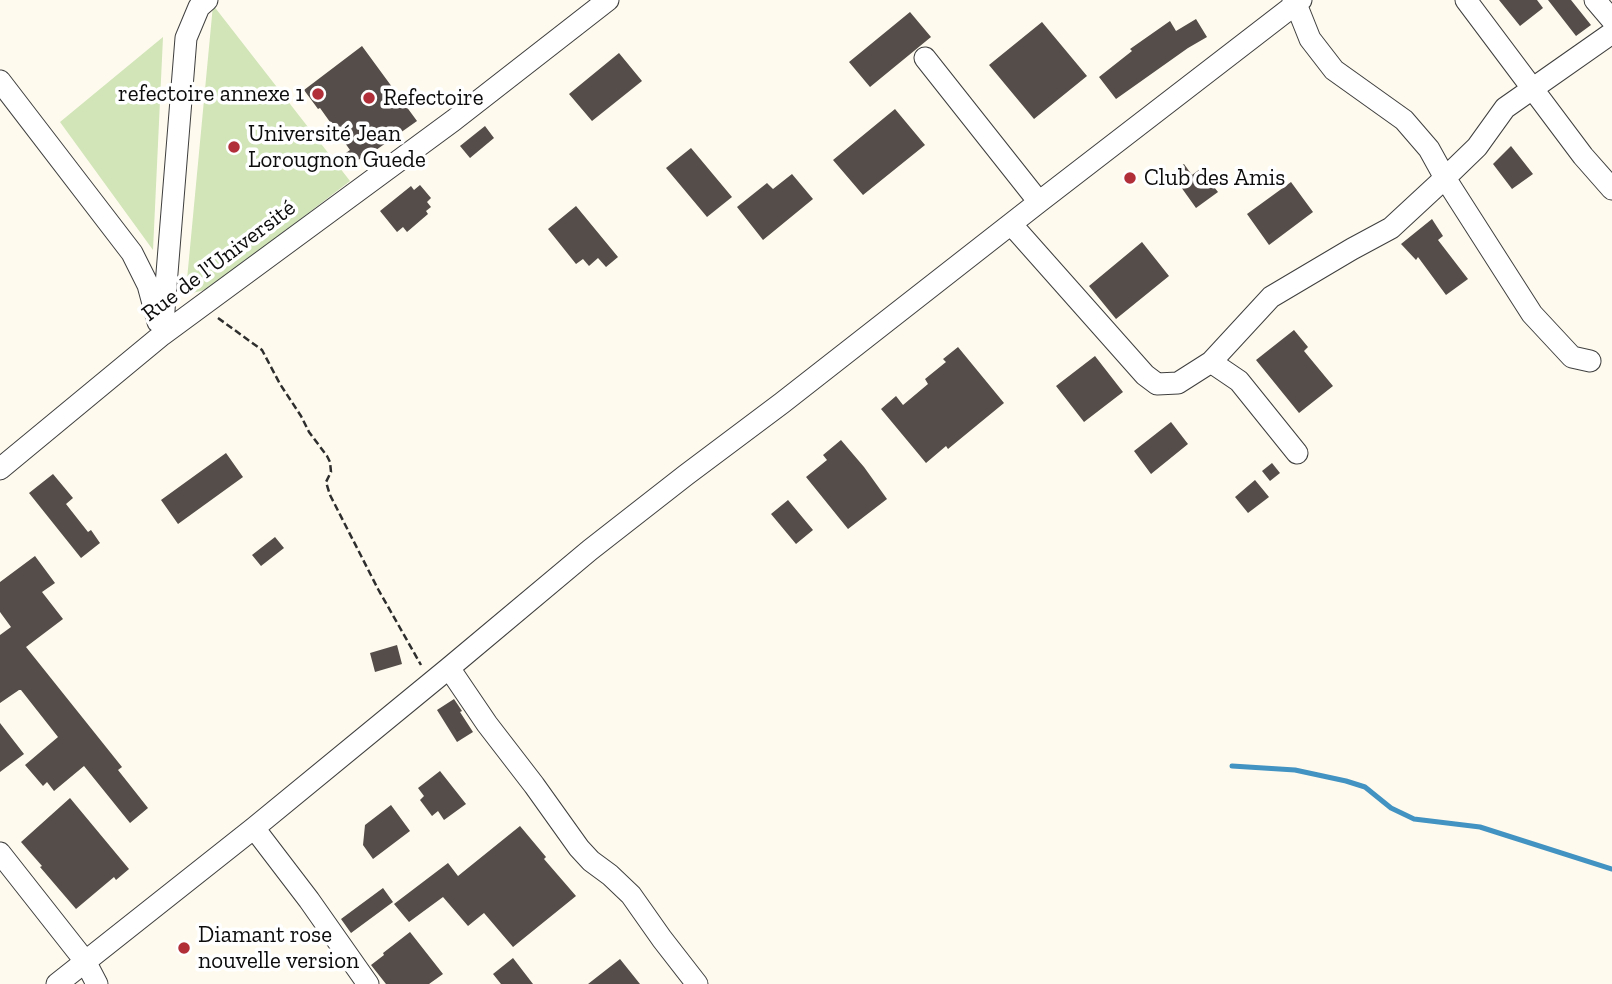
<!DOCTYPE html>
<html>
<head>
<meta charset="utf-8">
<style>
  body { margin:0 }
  canvas { display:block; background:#fefaed }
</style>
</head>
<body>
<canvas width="1612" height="984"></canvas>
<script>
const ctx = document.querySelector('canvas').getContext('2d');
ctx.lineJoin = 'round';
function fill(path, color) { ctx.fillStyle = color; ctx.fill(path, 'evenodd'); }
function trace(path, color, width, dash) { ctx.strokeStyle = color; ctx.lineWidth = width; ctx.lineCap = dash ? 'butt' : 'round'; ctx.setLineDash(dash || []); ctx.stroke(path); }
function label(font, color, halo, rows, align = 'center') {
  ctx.font = font + ' "Zilla Slab",serif'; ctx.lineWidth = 7; ctx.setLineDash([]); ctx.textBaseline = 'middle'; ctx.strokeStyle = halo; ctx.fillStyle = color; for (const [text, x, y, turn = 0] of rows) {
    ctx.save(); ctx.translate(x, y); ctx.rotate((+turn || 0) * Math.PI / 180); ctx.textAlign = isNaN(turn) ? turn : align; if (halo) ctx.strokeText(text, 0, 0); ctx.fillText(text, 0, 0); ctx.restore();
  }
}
fill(new Path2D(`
  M213 5 350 181 209 289 192 293 186 290Z
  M163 37 153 250 60 122Z`), '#d1e5b9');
trace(new Path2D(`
  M1232 766 1295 770 1346 781 1365 787 1391 808 1414 819 1480 827 1612 869`), '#4292c2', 5);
fill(new Path2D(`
  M1499 0H1537L1543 8 1520 26Z
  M1548 0H1571L1591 25 1576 36Z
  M910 12 931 37 870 87 849 62Z
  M1196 19 1207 37 1188 48 1116 99 1099 77 1132 51 1130 49 1170 21 1176 31Z
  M1042 22 1087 76 1034 119 989 65Z
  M362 46 417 121 376 150 375 148 350 166 343 155 350 150 320 108 318 109 304 90Z
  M619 53 642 81 592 121 569 94Z
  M895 109 925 145 863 195 833 160Z
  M485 126 494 138 470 158 460 146Z
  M1511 146 1533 174 1512 189 1493 164Z
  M691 148 732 197 707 217 666 168Z
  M1184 164 1192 175 1200 169 1218 192 1196 208 1171 173Z
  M792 174 813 199 763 240 737 207 767 183 773 189Z
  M1291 182 1313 212 1269 245 1247 214Z
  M420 185 431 198 427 202 431 207 426 211 428 214 407 232 403 227 397 232 380 211 411 186 414 190Z
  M576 206 618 257 606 267 598 258 589 266 583 259 576 264 548 229Z
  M1432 219 1443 236 1438 240 1468 279 1446 295 1418 257 1416 260 1401 244Z
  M1142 242 1169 276 1116 319 1089 286Z
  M1294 330 1308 347 1304 351 1333 386 1299 413 1256 360Z
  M958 347 1004 403 948 449 946 446 926 463 881 409 896 396 903 405 928 384 925 379 946 362 943 359Z
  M1095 356 1123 392 1084 422 1056 386Z
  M1171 422 1188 444 1151 474 1134 451Z
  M841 440 864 467 887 499 848 529 806 477 827 460 823 455Z
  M226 453 243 477 178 524 161 500Z
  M1272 463 1280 473 1270 481 1262 471Z
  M53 474 73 498 66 504 88 532 91 530 100 543 81 558 29 493Z
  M1255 480 1269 497 1248 513 1235 497Z
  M788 500 813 530 796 544 771 514Z
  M275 537 284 548 261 566 252 555Z
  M35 556 55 583 42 592 63 619 26 647 122 767 118 770 148 808 130 823 84 766 54 791 47 782 43 786 25 765 58 737 21 690H19L0 703V635L11 627 0 612V582Z
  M397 645 402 664 375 672 370 653Z
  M454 699 462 711 460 712 473 732 457 742 437 710Z
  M0 723 24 754 0 772Z
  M440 771 466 804 444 820 438 811 432 816 420 800 424 796 418 788Z
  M70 798 129 869 116 880 114 877 76 909 40 867 42 866 21 842Z
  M391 805 410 831 373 859 363 845 365 825Z
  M520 826 546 857 544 859 576 896 513 947 484 913 468 926 443 897 409 922 394 904 448 863 458 876Z
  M383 888 393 902 351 933 341 919Z
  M410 932 443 974 429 984H386L371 965 384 955 383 953Z
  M513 958 533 984H501L493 974Z
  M620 959 640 984H588Z`), '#544d49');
const minor = new Path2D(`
  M1466 0 1583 156 1612 189
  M1595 0 1612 20
  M925 58 1039 202
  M0 81 132 253 148 285 158 322
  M1011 224 1145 375 1157 384 1178 383 1211 362 1239 381 1297 453
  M162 335 186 38 199 7 207 0
  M1590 361 1572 357 1532 314 1445 178 1477 147 1505 108 1612 33
  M1211 362 1271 297 1352 249 1391 228 1445 178 1429 149 1404 120 1334 70 1310 39 1296 4 1293 0
  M0 469 162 335 454 120 608 0
  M449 668 487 724 534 785 579 848 591 861 610 875 631 895 662 939 697 984
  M254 828 309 900 368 984
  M0 853 85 961 97 984
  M57 984 254 828 449 668 590 550 686 475 782 403 1039 202 1301 0`);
trace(minor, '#3f3f3f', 23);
trace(new Path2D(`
  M218 318 262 350 280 384 301 416 309 432 327 456 330 462 331 472 326 482 330 495 378 589 421 665`), '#2e2e2e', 2.5, [7, 3.5]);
trace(minor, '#fff', 21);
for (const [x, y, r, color] of [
  [318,94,7,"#b12f39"],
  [369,98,7,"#b12f39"],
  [234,147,7,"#b12f39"],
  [1130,178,7,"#b12f39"],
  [184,948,7,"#b12f39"]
]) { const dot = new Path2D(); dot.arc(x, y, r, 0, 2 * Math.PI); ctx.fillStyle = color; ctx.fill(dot); trace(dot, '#fff', 2.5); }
label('23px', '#0c0c0c', '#fff', [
  ["refectoire annexe 1",304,94,"right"],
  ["Refectoire",383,98],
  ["Université Jean",248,134],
  ["Lorougnon Guede",248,160],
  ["Club des Amis",1144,178],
  ["Diamant rose",198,935],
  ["nouvelle version",198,961]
], 'left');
label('23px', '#0c0c0c', '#fff', [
  ["Rue de l'Université",219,261,-37]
]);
</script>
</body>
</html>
